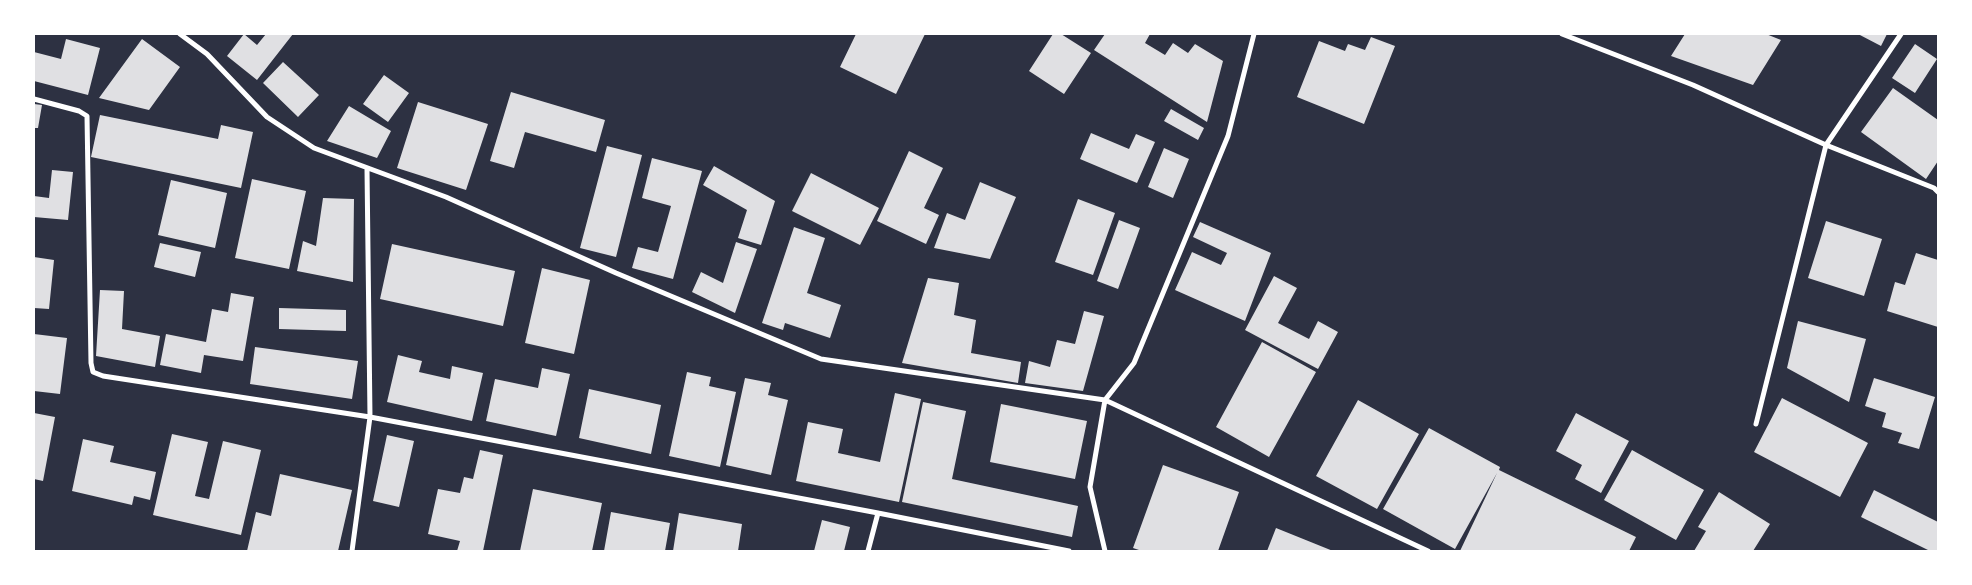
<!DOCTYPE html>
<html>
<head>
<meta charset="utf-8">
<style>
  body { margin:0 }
  #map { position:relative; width:1972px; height:585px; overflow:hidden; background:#2d3142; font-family:"Work Sans",sans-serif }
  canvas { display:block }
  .frame { position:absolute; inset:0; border:35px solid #fff; pointer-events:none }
</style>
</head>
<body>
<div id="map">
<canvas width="1972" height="585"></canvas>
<div class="frame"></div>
</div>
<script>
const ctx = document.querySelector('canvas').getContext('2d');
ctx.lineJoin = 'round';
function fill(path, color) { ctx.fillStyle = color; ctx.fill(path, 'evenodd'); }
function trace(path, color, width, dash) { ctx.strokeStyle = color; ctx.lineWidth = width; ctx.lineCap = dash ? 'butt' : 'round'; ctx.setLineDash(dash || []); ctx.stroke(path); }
fill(new Path2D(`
  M244 34 257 45 266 34H293L257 80 227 56Z
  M856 34H925L896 94 840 67Z
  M1053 34H1061L1091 53 1064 94 1029 71Z
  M1105 34 1116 35 1117 34H1150L1145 43 1165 55 1173 43 1188 53 1195 44 1223 61 1207 122 1094 50Z
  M1685 34H1766L1781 40 1753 85 1671 56Z
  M1858 34H1887L1881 46Z
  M1371 37 1395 46 1364 124 1297 97 1319 41 1345 51 1348 44 1365 50Z
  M66 39 100 48 88 95 34 81V52L61 59Z
  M142 39 180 67 149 110 99 98Z
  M1915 44 1937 59 1915 93 1892 78Z
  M283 62 319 95 298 117 263 83Z
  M384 75 409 93 388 122 363 104Z
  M1893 88 1938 120V161L1926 179 1861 132Z
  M511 92 605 120 596 152 525 132 514 168 490 161Z
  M418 102 488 124 466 190 397 168Z
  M34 104 42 105 38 128H34Z
  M349 106 391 131 377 158 327 141Z
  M1171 109 1204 128 1198 140 1164 121Z
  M100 115 218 139 221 125 253 132 241 188 91 157Z
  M1091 133 1129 149 1136 134 1155 142 1137 183 1080 159Z
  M607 146 642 155 616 257 580 248Z
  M1164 148 1189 159 1173 198 1148 187Z
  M909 151 943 168 924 208 939 215 926 244 877 221Z
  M652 158 702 171 673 279 632 268 638 247 658 252 671 206 642 198Z
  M714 166 775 201 761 245 738 238 747 210 703 185Z
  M52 170 73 172 68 220 34 217V196L49 198Z
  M811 173 879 208 860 245 792 211Z
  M252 179 306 191 289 269 235 258Z
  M171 180 227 193 215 248 158 235Z
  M980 182 1016 197 990 259 934 248 947 213 965 220Z
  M323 198 354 199 353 282 297 271 303 241 316 246Z
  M1078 199 1115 213 1093 275 1055 262Z
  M1119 220 1140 228 1118 289 1097 281Z
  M1826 221 1882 239 1864 296 1808 278Z
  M1200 222 1271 253 1245 321 1175 290 1192 252 1221 265 1227 253 1193 237Z
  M794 227 825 238 807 293 841 305 830 338 785 323 783 330 762 323Z
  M736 242 757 249 735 313 692 292 701 272 723 283Z
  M160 243 201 252 195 277 154 267Z
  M392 244 515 271 503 326 380 299Z
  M1916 253 1938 260V327L1887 311 1895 282 1905 285Z
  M34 257 54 260 49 309 34 308Z
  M542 268 590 280 574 354 525 343Z
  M1274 276 1297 288 1278 323 1309 339 1318 321 1338 332 1318 369 1245 330Z
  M928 278 959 283 954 315 976 320 971 353 1021 362 1018 383 902 363Z
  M100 290 124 291 122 329 160 336 155 367 96 356Z
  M231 293 254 297 243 361 204 355 201 373 160 365 166 334 206 342 212 309 228 312Z
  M279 308 346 310V331L279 329Z
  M1084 311 1104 316 1083 391 1025 383 1029 361 1050 367 1057 340 1075 344Z
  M1798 321 1866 339 1849 402 1787 368Z
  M34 334 67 338 60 394 34 391Z
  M1262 342 1316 372 1269 457 1216 427Z
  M255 347 358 361 352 399 250 384Z
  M398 355 422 361 419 372 450 379 452 366 483 373 472 421 387 402Z
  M542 368 570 374 556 436 486 421 495 379 538 388Z
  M687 372 711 377 709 386 736 392 720 467 669 456Z
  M745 378 771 383 768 395 788 400 771 475 726 465Z
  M1874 378 1935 397 1919 449 1898 443 1902 433 1882 427 1886 413 1865 406Z
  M589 389 661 405 651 454 579 438Z
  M895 393 921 399 899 502 796 481 808 422 843 429 838 453 880 462Z
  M1782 398 1868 443 1840 497 1754 452Z
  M1358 400 1419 434 1377 509 1316 476Z
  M923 402 966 411 952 479 1078 506 1072 537 902 502Z
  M1001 404 1087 421 1075 479 990 462Z
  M34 413 55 417 43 481 34 479Z
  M1576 413 1629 441 1601 493 1575 479 1582 465 1556 451Z
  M1429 428 1500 467 1499 470 1636 537 1629 551H1460L1497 473 1455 549 1383 509Z
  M172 434 208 442 195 496 209 499 223 441 261 450 241 535 153 515Z
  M387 435 414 441 399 507 373 501Z
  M83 439 114 446 110 462 156 472 150 500 134 496 132 505 72 491Z
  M480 450 503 455 483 551H457L460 541 428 534 438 489 460 493 464 477 473 479Z
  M1632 450 1704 490 1676 540 1604 500Z
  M1163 465 1239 492 1218 551H1142L1133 548Z
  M280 474 352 490 338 551H247L256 512 271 516Z
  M533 489 602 503 592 551H520Z
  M1874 490 1938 522 1937 551H1930L1861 517Z
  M1719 492 1770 524 1753 551H1694L1706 531 1698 527Z
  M611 512 670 523 665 551H604Z
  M679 513 742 524 738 551H673Z
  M822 520 850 527 844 551H814Z
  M1276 528 1333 551H1267Z`), '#e0e0e3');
trace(new Path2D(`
  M180 34 207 54 267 117 314 148 446 197 616 273 821 359 1105 400 1428 551
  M1562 34 1693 85 1826 145 1934 188 1938 192
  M34 99 79 111 87 116 91 363 93 372 103 376 370 417 878 513 1069 551
  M1756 424 1826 145 1901 34
  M352 551 370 417 367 169
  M868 551 878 513
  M1105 551 1090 487 1105 400 1134 363 1228 136 1254 34`), '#fff', 5);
</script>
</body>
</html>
